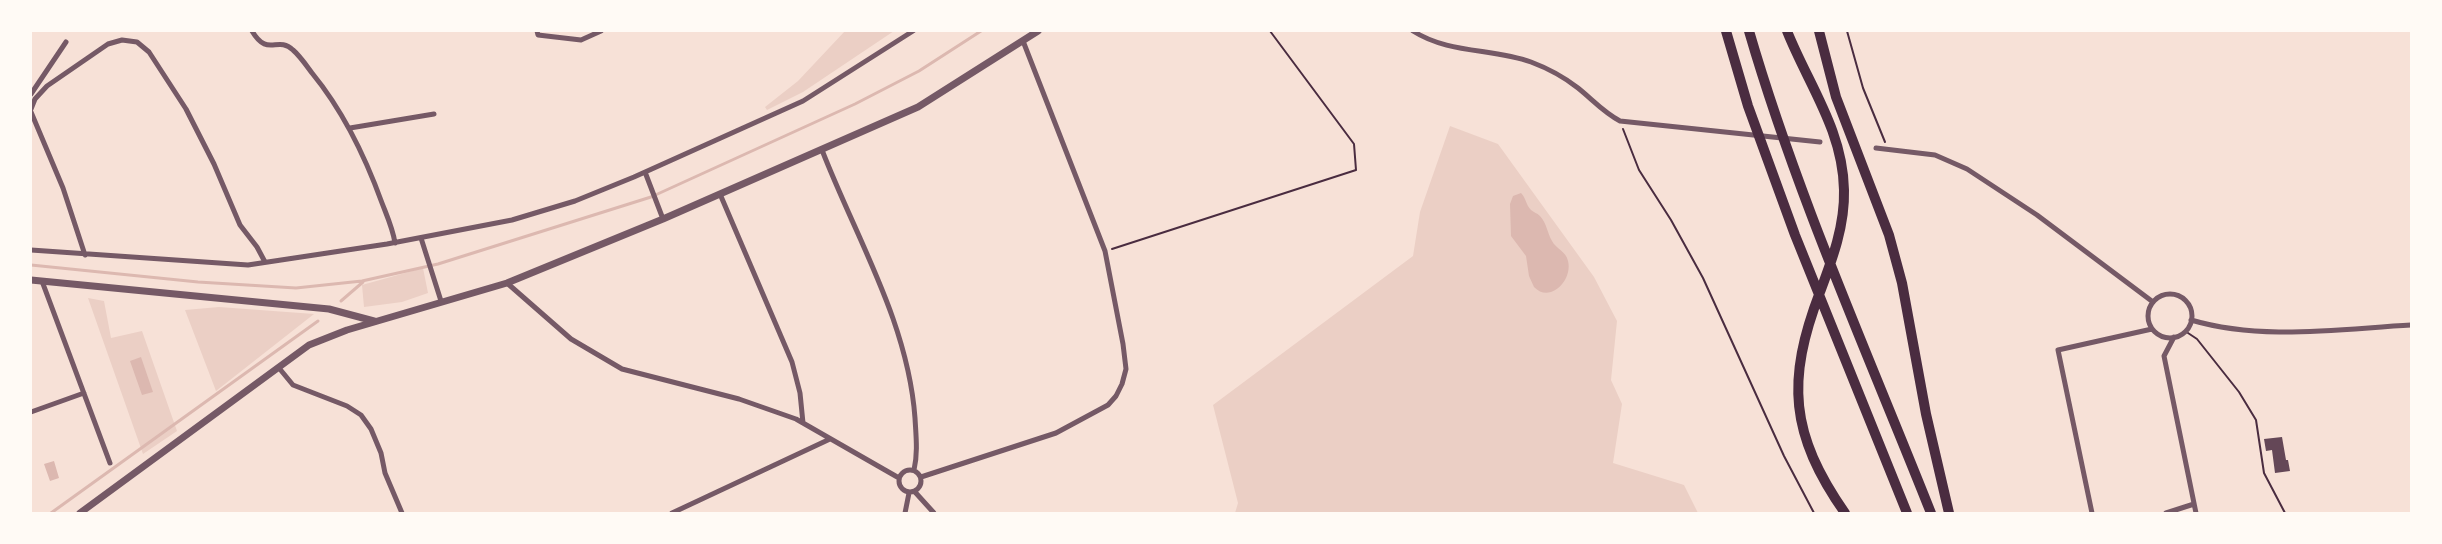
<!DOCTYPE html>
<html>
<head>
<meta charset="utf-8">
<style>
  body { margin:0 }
  #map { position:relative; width:2442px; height:544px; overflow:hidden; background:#f7e1d7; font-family:Mulish,sans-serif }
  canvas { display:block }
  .frame { position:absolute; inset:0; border:32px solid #fffaf5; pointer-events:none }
</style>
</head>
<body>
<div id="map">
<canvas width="2442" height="544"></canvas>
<div class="frame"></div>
</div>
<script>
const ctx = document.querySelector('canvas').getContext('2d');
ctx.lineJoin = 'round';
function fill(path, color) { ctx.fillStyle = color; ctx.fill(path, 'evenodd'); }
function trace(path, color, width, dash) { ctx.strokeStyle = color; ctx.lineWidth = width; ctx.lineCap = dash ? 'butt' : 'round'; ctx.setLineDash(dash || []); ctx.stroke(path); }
fill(new Path2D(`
  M845 31H894L803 92 767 110 765 107 798 81Z
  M1450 126 1498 144 1594 277 1617 321 1611 380 1622 404 1613 463 1684 485 1698 513H1235L1238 503 1213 405 1413 256 1420 212Z
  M423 268 428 293 402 302 364 307 362 285Z
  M88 298 104 301 111 338 142 331 177 431 143 454Z
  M219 307 314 314 216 391 185 310Z`), '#ebcfc5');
fill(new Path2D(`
  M1521 193C1526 198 1526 205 1531 210 1533 212 1537 213 1540 216 1547 224 1547 232 1552 241 1556 249 1566 251 1568 261 1573 280 1550 304 1534 287L1529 276 1526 256 1511 236 1510 204 1513 196Z
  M141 357 153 392 142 395 130 361Z
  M54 461 59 478 50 481 44 464Z`), '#dcb8b0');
trace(new Path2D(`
  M31 265 198 282 296 288 362 281 438 264 651 197 855 104 919 71 981 31
  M341 301 363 282
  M51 513 318 321`), '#dcb8b0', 3);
fill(new Path2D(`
  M2282 437 2286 460H2288L2290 471 2275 473 2272 450 2266 451 2264 439Z`), '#644757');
trace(new Path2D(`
  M1847 31 1863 88 1885 142
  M1623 129 1639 170 1671 220 1703 278 1784 456 1814 513
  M1112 249 1356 170 1354 144 1270 31
  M2185 331 2197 339 2239 392 2256 420 2264 473 2285 513`), '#4a2c40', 2);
trace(new Path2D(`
  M252 31C268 58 277 35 293 50 300 56 306 65 312 73 344 112 365 156 382 203 387 216 393 229 395 243
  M537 31 538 35 581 40 601 31
  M1413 31C1449 54 1492 48 1531 62 1547 68 1564 77 1578 88 1593 100 1603 112 1620 121L1820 142
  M31 94 66 42
  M31 109 35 99 47 86 108 44 122 40 137 42 149 52 186 109 214 164 240 225 257 247 265 262
  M31 112 63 188 85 255
  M350 128 434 114
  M1876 148 1935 155 1967 169 2037 215 2153 302
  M822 150C856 238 908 322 915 418 916 436 918 453 914 470
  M645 172 663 219
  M720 194 792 362 800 393 803 423
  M421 238 441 301
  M31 250 248 265 387 244 512 220 575 201 634 177 803 101 913 31
  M42 281 110 463
  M507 283 571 339 622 369 739 399 796 419 899 478
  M2148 316a22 22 0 1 1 44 0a22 22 0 1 1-44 0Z
  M2191 320C2262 341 2338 329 2411 325
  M2174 337 2164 356 2196 513
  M279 368 293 385 347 406 361 415 371 429 381 453 385 473 402 513
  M31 412 84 393
  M899 481a11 11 0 1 1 22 0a11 11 0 1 1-22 0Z
  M921 477 1056 433 1108 405 1116 396 1122 384 1126 369 1123 344 1105 251 1023 41
  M915 492 934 513
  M672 513 830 439
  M905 513 909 493
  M2092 513 2058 350 2152 329
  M2166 513 2194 504`), '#755966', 5);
trace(new Path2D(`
  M31 280 329 309 374 321
  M80 513 309 345 347 330 507 283 663 219 918 107 1038 31`), '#755966', 7);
trace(new Path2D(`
  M1726 31 1748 106 1795 235 1907 513
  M1749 31C1797 196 1868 354 1931 513
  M1787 31C1808 84 1843 130 1844 190 1845 226 1832 260 1820 292 1786 381 1790 434 1845 513
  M1819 31 1836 97 1889 235 1902 283 1926 414 1949 513`), '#4a2c40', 10);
</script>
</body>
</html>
